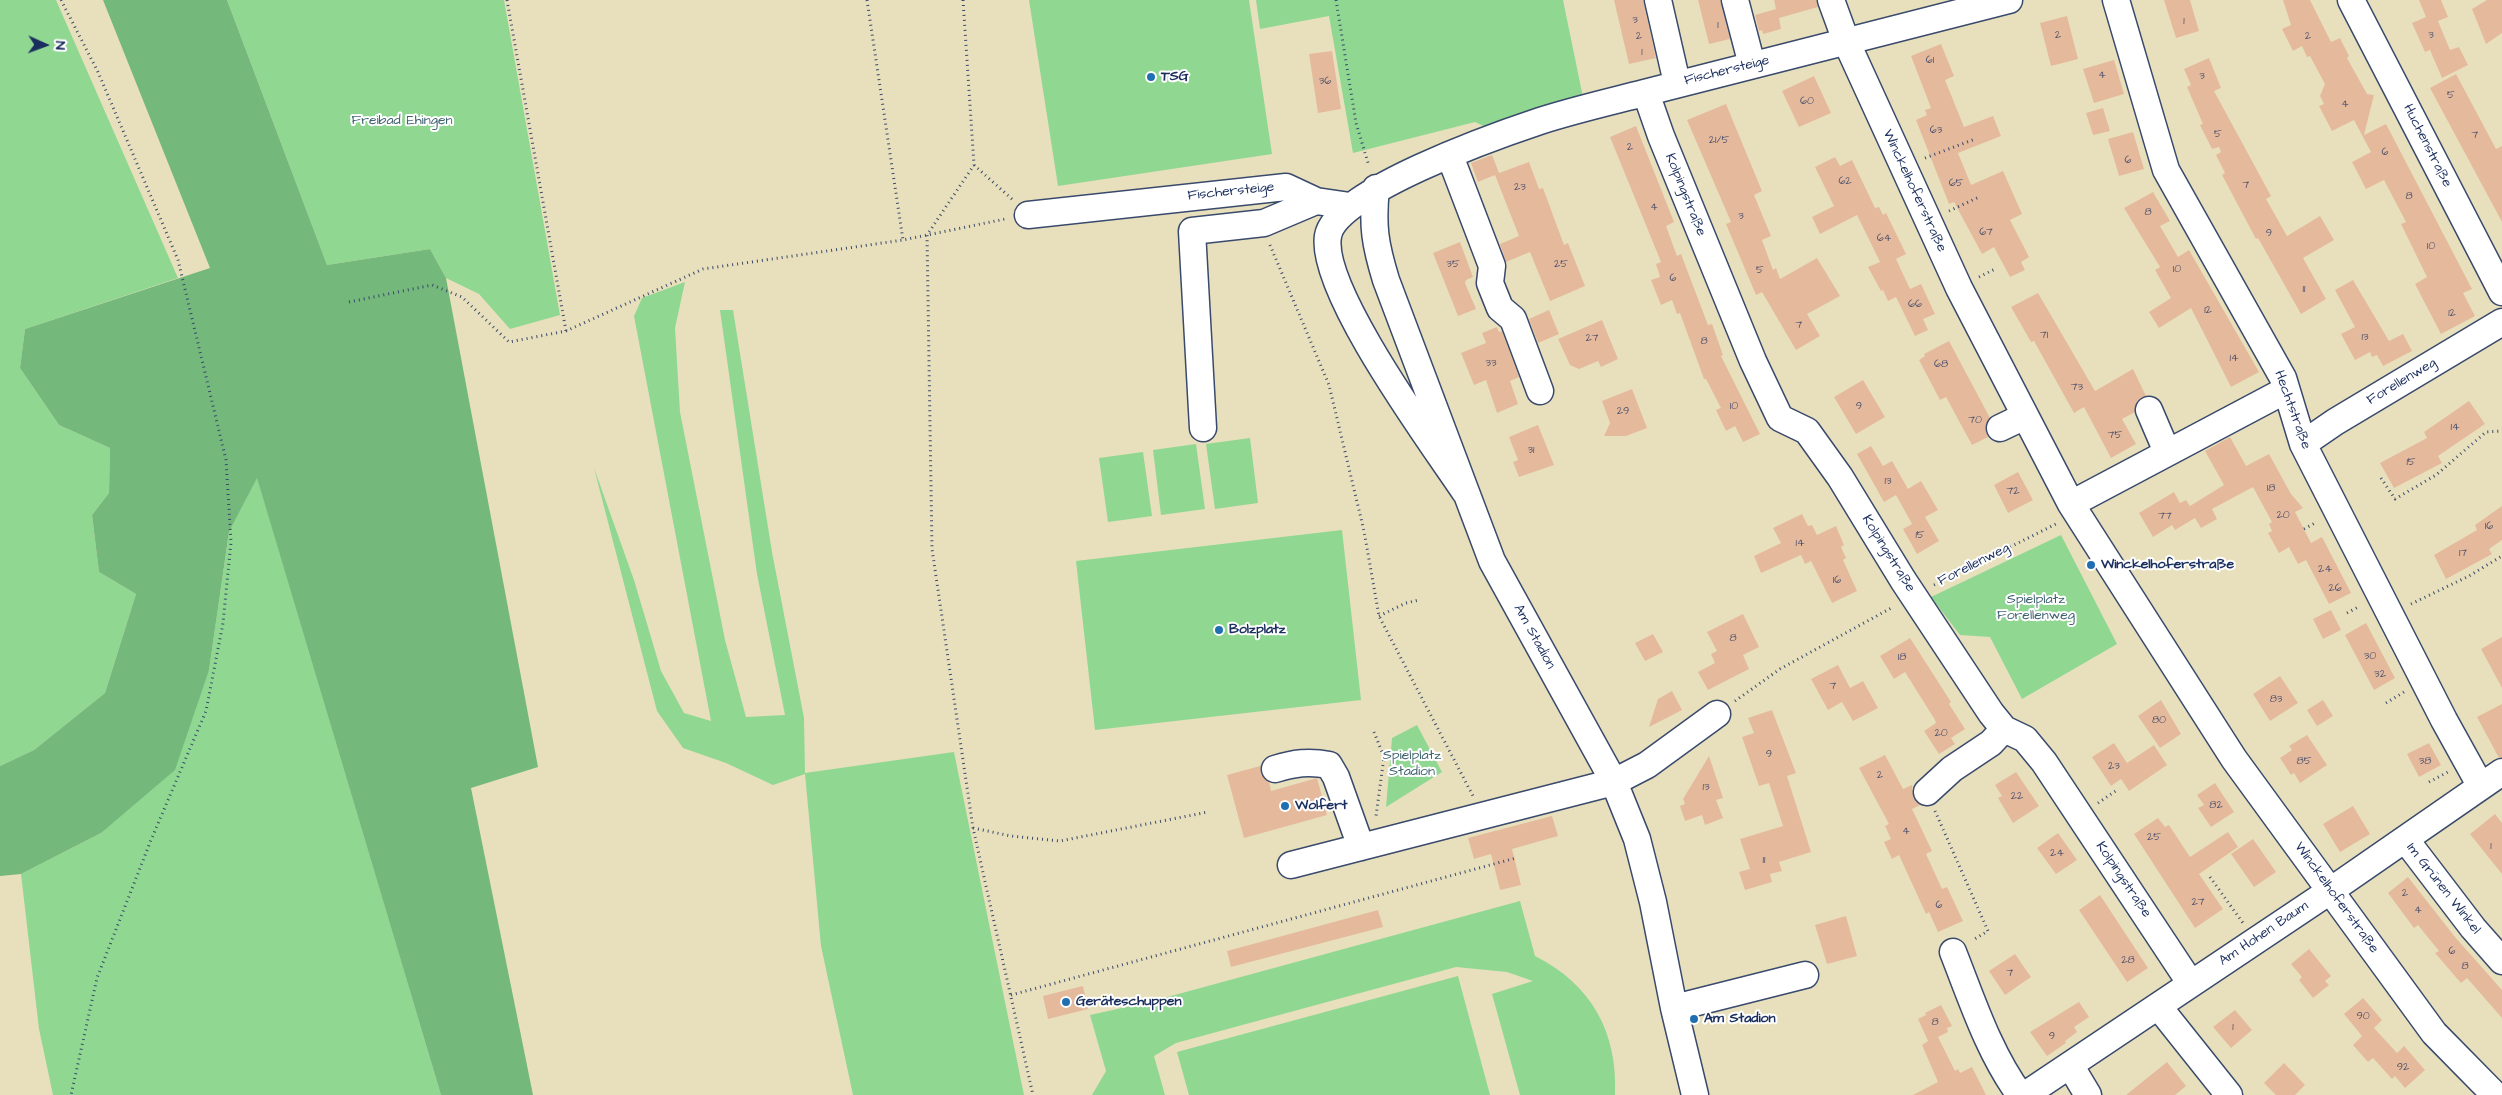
<!DOCTYPE html>
<html>
<head>
<meta charset="utf-8">
<style>
  body { margin:0 }
  #map { position:relative; width:2502px; height:1095px; overflow:hidden; background:#e8e0bc; font-family:"Architects Daughter",sans-serif }
  canvas { display:block }
  .north { position:absolute; left:20px; top:20px; width:50px; height:50px; -webkit-text-stroke:4px #fff; paint-order:stroke; rotate:92deg; font-size:14px; font-weight:700; line-height:20px; text-align:center; color:#1b2f5e }
  .north::after { content:''; display:block; margin:auto; width:18px; height:22px; background:#1b2f5e; clip-path:polygon(50% 0,100% 100%,50% 72%,0 100%) }
</style>
</head>
<body>
<div id="map">
<canvas width="2502" height="1095"></canvas>
<div class="north">N</div>
</div>
<script>
const ctx = document.querySelector('canvas').getContext('2d');
ctx.lineJoin = 'round';
function fill(path, color) { ctx.fillStyle = color; ctx.fill(path, 'evenodd'); }
function trace(path, color, width, dash) { ctx.strokeStyle = color; ctx.lineWidth = width; ctx.lineCap = dash ? 'butt' : 'round'; ctx.setLineDash(dash || []); ctx.stroke(path); }
function label(font, color, halo, rows, align = 'center') {
  ctx.font = font + ' "Architects Daughter",sans-serif'; ctx.lineWidth = 4; ctx.setLineDash([]); ctx.textBaseline = 'middle'; ctx.strokeStyle = halo; ctx.fillStyle = color; for (const [text, x, y, turn = 0] of rows) {
    ctx.save(); ctx.translate(x, y); ctx.rotate((+turn || 0) * Math.PI / 180); ctx.textAlign = isNaN(turn) ? turn : align; if (halo) ctx.strokeText(text, 0, 0); ctx.fillText(text, 0, 0); ctx.restore();
  }
}
fill(new Path2D(`
  M0 0H56L178 278 25 329 20 368 59 425 110 448 109 493 92 515 99 572 136 594 105 693 34 750 0 766Z
  M227 0H504L560 315 510 329 479 294 446 278 430 249 327 265Z
  M1029 0H1249L1272 154 1058 186Z
  M1256 0H1563L1585 107 1503 135 1475 122 1353 153 1329 16 1260 29Z
  M685 282 675 328 680 412 725 640 746 717 785 715 757 574 720 310H733L772 552 804 718 805 773 954 752 1024 1095H853L821 946 805 774 773 785 726 763 683 748 657 711 594 468 634 580 661 671 684 713 711 721 634 316 642 298Z
  M1250 438 1258 503 1215 509 1206 444Z
  M1196 444 1205 509 1161 515 1153 450Z
  M1143 452 1152 516 1108 522 1099 458Z
  M257 477 441 1095H53L39 1029 21 874 101 833 209 670 229 532Z
  M1342 530 1361 700 1095 730 1076 561Z
  M2061 535 2117 644 2022 699 1990 637 1960 635 1931 597Z
  M1417 725 1442 772 1386 807 1392 738Z
  M1520 901 1535 956C1591 984 1618 1032 1615 1095H1520L1492 994 1533 981 1507 972 1456 967 1176 1043 1154 1056 1165 1095H1092L1106 1071 1090 1015 1149 1002Z
  M1458 976 1490 1095H1189L1177 1052Z`), '#90d792');
fill(new Path2D(`
  M103 0H227L327 265 430 249 446 278 538 767 471 788 533 1095H441L257 478 229 532 209 670 175 770 101 833 21 874 0 876V766L34 750 105 693 136 594 99 572 92 515 109 493 110 448 59 425 20 368 25 329 210 268Z`), '#74b87c');
fill(new Path2D(`
  M1614 0H1643L1656 58 1629 64Z
  M1698 0H1720L1730 39 1709 44Z
  M1774 0H1816L1818 7 1779 18 1781 29 1763 34 1762 30 1759 31 1755 15 1776 9Z
  M2164 0H2190L2199 31 2176 38Z
  M2283 0H2310L2331 42 2340 38 2349 56 2347 58 2367 94 2374 95 2364 135 2386 124 2472 289 2463 293 2475 316 2441 334 2415 284 2427 277 2401 224 2406 222 2384 180 2366 189 2352 162 2371 152 2354 120 2332 131 2319 106 2324 104 2320 96 2325 84 2310 56 2307 57 2302 46 2293 51 2282 29 2291 25Z
  M2419 0H2441L2448 17 2438 21 2450 50 2459 47 2468 65 2442 78 2430 50 2425 52 2412 23 2426 17Z
  M2487 0H2502V33L2486 44 2472 9Z
  M2067 16 2078 59 2051 66 2040 23Z
  M1941 44 1954 76 1945 80 1964 127 1993 116 2001 136 1958 153 1971 185 2003 171 2022 214 2010 220 2029 257 2021 262 2025 270 2010 277 1994 247 1982 254 1954 202 1949 204 1916 120 1927 115 1925 110 1931 108 1911 56Z
  M1332 51 1341 109 1318 113 1309 54Z
  M2209 58 2221 88 2214 91 2271 196 2266 199 2287 236 2320 216 2334 240 2303 258 2326 299 2301 314 2258 238 2256 239 2222 175 2225 173 2216 155 2221 152 2219 147 2212 149 2200 125 2203 124 2187 87 2191 85 2184 69Z
  M2114 60 2124 94 2094 103 2083 69Z
  M2456 74 2496 149 2502 146V222L2430 88Z
  M1814 76 1831 113 1799 127 1782 91Z
  M1726 104 1762 191 1754 195 1771 236 1762 240 1773 270 1776 268 1780 279 1817 258 1840 296 1807 314 1820 336 1796 350 1762 292 1756 295 1726 224 1731 222 1687 120Z
  M2103 108 2110 131 2093 135 2086 113Z
  M1636 126 1674 222 1666 226 1677 256 1681 254 1708 325 1712 324 1723 355 1721 356 1760 434 1743 442 1735 426 1726 431 1716 410 1721 408 1706 379H1704L1680 313 1677 314 1672 300 1661 305 1651 280 1660 277 1656 264 1661 262 1610 137Z
  M2133 132 2144 169 2119 176 2108 139Z
  M1492 155 1499 173 1529 162 1539 189 1543 188 1564 245 1568 243 1585 286 1550 301 1530 252 1506 262 1500 244 1519 236 1495 175 1478 182 1471 163Z
  M1835 157 1840 166 1852 160 1875 208 1879 207 1883 215 1886 213 1906 254 1896 259 1910 289 1921 284 1935 314 1923 319 1928 330 1915 336 1896 297 1888 301 1883 290 1881 291 1868 267 1880 262 1857 215 1820 234 1812 217 1834 206 1815 167Z
  M2153 192 2170 221 2160 226 2178 257 2189 250 2259 372 2231 387 2191 308 2159 328 2149 312 2171 298 2155 270 2160 267 2124 208Z
  M1460 242 1473 277 1466 280 1465 283 1476 309 1458 316 1433 253Z
  M2353 280 2389 341 2403 334 2412 351 2383 366 2377 355 2372 357 2370 352 2355 360 2341 334 2355 327 2335 290Z
  M2038 293 2095 391 2133 369 2146 396 2137 401 2135 412 2122 419 2136 444 2111 458 2084 407 2074 413 2034 341 2031 342 2011 307Z
  M1549 310 1559 334 1538 343 1529 319Z
  M1602 320 1618 359 1601 367 1598 361 1579 369 1570 365 1558 339Z
  M1497 327 1499 332 1502 331 1519 377 1510 381 1518 404 1497 413 1486 380 1474 385 1461 353 1486 343 1482 333Z
  M1949 341 1990 418 1985 427 1988 437 1972 445 1946 397 1940 400 1919 360 1925 356 1924 354Z
  M1863 380 1885 417 1856 434 1834 397Z
  M1632 389 1647 428 1626 436H1604L1610 423 1602 401Z
  M2469 401 2485 424 2438 456 2442 463 2394 488 2380 463 2427 438 2424 432Z
  M1538 425 1554 465 1519 477 1513 462 1518 460 1509 437Z
  M2230 437 2246 466 2269 454 2291 494 2303 508 2295 512 2311 543 2322 537 2351 593 2329 604 2306 560 2298 564 2289 547 2279 553 2268 533 2272 531 2269 524 2272 522 2253 487 2212 509 2217 519 2201 528 2195 518 2175 530 2172 525 2153 537 2139 513 2174 492 2180 503 2186 500 2190 506 2224 485 2205 451Z
  M1871 446 1883 466 1892 461 1908 489 1921 481 1938 510 1925 517 1939 541 1917 554 1903 529 1912 524 1896 495 1884 502 1857 454Z
  M2018 472 2033 500 2008 513 1994 485Z
  M2502 506V540L2489 549 2492 554 2446 579 2434 555 2477 530 2475 525Z
  M1802 514 1808 526 1812 525 1817 535 1836 526 1844 545 1841 547 1846 558 1843 560 1857 591 1832 603 1811 561 1805 564 1801 555 1761 573 1754 556 1781 543 1773 528Z
  M2331 610 2341 630 2323 639 2313 619Z
  M1743 614 1759 647 1743 655 1749 669 1708 690 1698 672 1715 663 1711 654 1717 651 1707 632Z
  M2366 623 2395 678 2374 690 2345 635Z
  M1653 634 1663 652 1645 661 1635 643Z
  M2502 637V688L2481 649Z
  M1910 638 1951 702 1949 704 1965 729 1951 738 1955 744 1939 754 1924 731 1936 723 1935 720 1905 672 1894 679 1880 656Z
  M1838 665 1850 688 1863 681 1878 708 1853 721 1842 702 1828 710 1811 679Z
  M2280 676 2298 703 2270 721 2253 694Z
  M1672 691 1682 710 1649 727 1658 699Z
  M2161 700 2181 734 2160 748 2138 716Z
  M2323 700 2333 716 2317 726 2307 710Z
  M2502 704V757L2499 758 2477 717Z
  M1772 710 1796 773 1787 776 1811 852 1779 862 1782 871 1770 874 1772 882 1745 890 1739 872 1750 869 1740 839 1783 826 1769 783 1759 786 1742 737 1754 733 1748 718Z
  M2307 735 2327 765 2300 783 2294 773 2291 775 2280 758 2292 750 2289 746Z
  M2114 743 2127 763 2154 745 2167 765 2129 791 2121 779 2111 786 2092 757Z
  M2429 743 2441 765 2419 777 2407 754Z
  M1885 755 1903 789 1912 785 1913 796 1920 805 1912 809 1932 851 1926 854 1942 889 1947 887 1963 921 1938 932 1929 912 1926 914 1899 855 1892 859 1884 842 1891 839 1885 826 1889 824 1859 768Z
  M1709 756 1723 798 1716 800 1723 818 1705 825 1702 815 1685 821 1680 806 1685 804 1683 799Z
  M1260 766 1261 774 1269 782 1271 791 1317 778 1327 815 1244 838 1227 775Z
  M2016 772 2039 806 2013 823 1998 798 2002 796 1995 785Z
  M2215 783 2234 812 2211 827 2198 808 2204 805 2197 795Z
  M2353 806 2370 834 2340 852 2323 824Z
  M2495 814 2502 823V874L2470 834Z
  M1552 816 1558 836 1512 849 1521 885 1500 890 1491 854 1474 859 1468 838Z
  M2158 818 2165 827 2169 825 2190 857 2228 832 2238 847 2199 874 2223 909 2195 928 2134 834Z
  M2058 833 2077 860 2056 874 2037 848Z
  M2253 839 2276 872 2254 887 2231 854Z
  M2408 877 2455 937 2502 990V1018L2467 978 2461 983 2435 953 2439 951 2418 925 2414 928 2388 893Z
  M2100 895 2148 968 2127 982 2079 910Z
  M1378 910 1383 927 1231 967 1227 951Z
  M1846 916 1857 956 1827 964 1815 925Z
  M2309 949 2331 976 2325 981 2329 985 2313 998 2299 980 2302 977 2291 964Z
  M2015 954 2031 977 2005 995 1989 971Z
  M1083 986 1088 1009 1048 1019 1043 996Z
  M2363 998 2382 1020 2374 1028 2397 1053 2404 1046 2425 1070 2405 1088 2395 1076 2392 1079 2373 1058 2368 1062 2353 1045 2362 1036 2344 1014Z
  M2079 1002 2089 1017 2074 1027 2077 1032 2065 1041 2066 1043 2047 1056 2030 1032Z
  M1941 1005 1952 1026 1947 1028 1948 1032 1938 1037 1955 1071 1958 1069 1960 1073 1972 1067 1986 1095H1913L1938 1082 1922 1045 1928 1041 1918 1019 1926 1015 1925 1013Z
  M2235 1010 2252 1030 2231 1048 2213 1027Z
  M2167 1062 2186 1086 2175 1095H2126Z
  M2284 1063 2305 1085 2295 1095H2276L2264 1083Z`), '#e5ba9c');
const minor = new Path2D(`
  M1658 0 1677 83
  M1735 0 1752 65
  M1831 0 1846 41 1959 288 2071 504 2234 759 2434 1033 2495 1095
  M2116 0 2166 170 2283 378 2303 444 2444 720 2480 785
  M2351 0 2502 292
  M1646 93 1661 136 1753 361 1780 418 1807 431 1840 477 1903 580 1991 713 2004 729 2025 739 2044 762 2191 984
  M1450 156 1492 266 1490 283 1500 308 1513 319 1540 391
  M1376 188C1372 226 1375 244 1386 280L1492 561 1614 782 1637 839 1653 902 1674 1008 1695 1095
  M1028 215 1286 187 1316 201 1350 206
  M2149 410 2167 452
  M1203 428 1192 231 1264 223 1316 201
  M2000 428 2025 416
  M2303 444 2335 422 2502 322
  M1465 492C1433 444 1319 290 1328 236 1335 192 1498 135 1540 121 1574 110 1609 102 1644 93 1766 62 1887 31 2009 0
  M2071 504 2286 390
  M1275 769C1294 763 1309 761 1329 765L1336 777 1361 847
  M1927 792 1952 769 1991 743 2004 729
  M2405 839 2473 928 2502 961
  M1291 865 1614 782 1647 765 1717 714
  M1953 952C1972 1000 1989 1053 2020 1095
  M2158 1006 2229 1095
  M1674 1008 1805 975
  M2070 1065 2088 1095
  M2025 1095 2330 891 2502 772`);
trace(minor, '#3a4a6c', 29);
trace(new Path2D(`
  M61 0 98 72 178 260 226 460 231 542 223 623 206 711 151 840 97 978 71 1095
  M507 0 566 331
  M867 0 903 240
  M963 0 974 165 927 235 932 549 973 828 1033 1095
  M1336 0 1356 123 1369 166
  M1925 158 1975 139
  M974 165 1013 200
  M1949 211 1979 197
  M1270 245 1329 385 1364 531 1379 616 1473 796
  M1979 277 1995 269
  M349 302 432 285 462 297 509 342 566 331 703 269 903 240 1005 219
  M2381 478 2395 499 2436 475 2486 432 2502 431
  M2304 529 2317 522
  M1934 585 2058 523
  M2411 604 2469 576 2502 556
  M2347 613 2360 606
  M1379 616 1406 603 1419 600
  M1735 701 1780 669 1893 607
  M2386 703 2404 692
  M1374 732 1384 757 1376 816
  M2429 782 2448 772
  M2098 803 2117 790
  M1935 811 1988 931 1973 940
  M973 828 1011 836 1060 841 1208 812
  M2210 877 2243 923
  M1011 995 1516 858`), '#3a4a6c', 3, [1, 4]);
trace(minor, '#fff', 26);
for (const [x, y, r, color] of [
  [1151,77,5,"#1f6fb2"],
  [2091,565,5,"#1f6fb2"],
  [1219,630,5,"#1f6fb2"],
  [1285,806,5,"#1f6fb2"],
  [1066,1002,5,"#1f6fb2"],
  [1694,1019,5,"#1f6fb2"]
]) { const dot = new Path2D(); dot.arc(x, y, r, 0, 2 * Math.PI); ctx.fillStyle = color; ctx.fill(dot); trace(dot, '#fff', 2); }
label('11px', '#4e526e', null, [
  ["3",1635,21],
  ["1",2184,22],
  ["1",1718,26],
  ["2",2058,36],
  ["3",2431,36],
  ["2",1639,37],
  ["2",2308,37],
  ["1",1642,53],
  ["61",1930,61],
  ["4",2102,76],
  ["3",2202,77],
  ["36",1325,82],
  ["5",2451,96],
  ["60",1807,102],
  ["4",2345,105],
  ["63",1936,131],
  ["5",2218,135],
  ["7",2475,136],
  ["21/5",1719,141],
  ["2",1630,148],
  ["6",2385,153],
  ["6",2128,161],
  ["62",1845,182],
  ["65",1956,184],
  ["7",2246,186],
  ["23",1520,188],
  ["8",2409,197],
  ["4",1654,208],
  ["8",2148,213],
  ["3",1741,217],
  ["67",1986,233],
  ["9",2269,234],
  ["64",1884,239],
  ["10",2431,247],
  ["35",1453,265],
  ["25",1561,265],
  ["10",2177,270],
  ["5",1760,271],
  ["6",1673,279],
  ["11",2304,290],
  ["66",1915,305],
  ["12",2208,311],
  ["12",2452,314],
  ["7",1799,326],
  ["71",2044,336],
  ["13",2365,338],
  ["27",1592,339],
  ["8",1704,342],
  ["14",2234,359],
  ["33",1491,364],
  ["68",1941,365],
  ["73",2077,388],
  ["10",1734,407],
  ["9",1859,407],
  ["29",1623,412],
  ["70",1975,421],
  ["14",2455,428],
  ["75",2115,436],
  ["31",1531,451],
  ["15",2411,463],
  ["13",1888,482],
  ["18",2271,489],
  ["72",2013,492],
  ["20",2283,516],
  ["77",2165,517],
  ["16",2489,527],
  ["15",1920,536],
  ["14",1800,544],
  ["17",2463,554],
  ["24",2325,570],
  ["16",1837,581],
  ["26",2335,589],
  ["8",1733,639],
  ["30",2370,657],
  ["18",1902,658],
  ["32",2380,675],
  ["7",1833,687],
  ["83",2276,700],
  ["80",2159,721],
  ["20",1941,734],
  ["9",1769,755],
  ["85",2304,762],
  ["38",2425,762],
  ["23",2114,767],
  ["2",1880,776],
  ["13",1706,788],
  ["22",2017,797],
  ["82",2216,806],
  ["4",1906,832],
  ["25",2154,838],
  ["1",2491,847],
  ["24",2057,854],
  ["11",1764,861],
  ["2",2405,894],
  ["27",2198,903],
  ["6",1939,906],
  ["4",2418,911],
  ["6",2452,952],
  ["28",2128,961],
  ["8",2465,967],
  ["7",2010,974],
  ["90",2363,1017],
  ["8",1935,1023],
  ["1",2233,1028],
  ["9",2052,1037],
  ["92",2403,1068]
]);
label('14px', '#1b2f5e', '#fff', [
  ["Fischersteige",1727,71,-14],
  ["Huchenstraße",2427,146,63],
  ["Winckelhoferstraße",1914,191,65],
  ["Fischersteige",1231,192,-6],
  ["Kolpingstraße",1685,195,68],
  ["Forellenweg",2402,382,-31],
  ["Hechtstraße",2292,410,70],
  ["Kolpingstraße",1888,554,58],
  ["Forellenweg",1974,565,-27],
  ["Am Stadion",1534,637,61],
  ["Kolpingstraße",2123,880,56],
  ["Im Grünen Winkel",2443,889,52],
  ["Winckelhoferstraße",2336,898,54],
  ["Am Hohen Baum",2264,934,-34]
]);
label('bold 14px', '#1b2f5e', '#fff', [
  ["TSG",1161,77],
  ["Winckelhoferstraße",2101,565],
  ["Bolzplatz",1229,630],
  ["Wolfert",1295,806],
  ["Geräteschuppen",1076,1002],
  ["Am Stadion",1704,1019]
], 'left');
label('14px', '#3e616e', '#fff', [
  ["Freibad Ehingen",402,121],
  ["Spielplatz",2036,600],
  ["Forellenweg",2036,616],
  ["Spielplatz",1412,756],
  ["Stadion",1412,772]
]);
</script>
</body>
</html>
